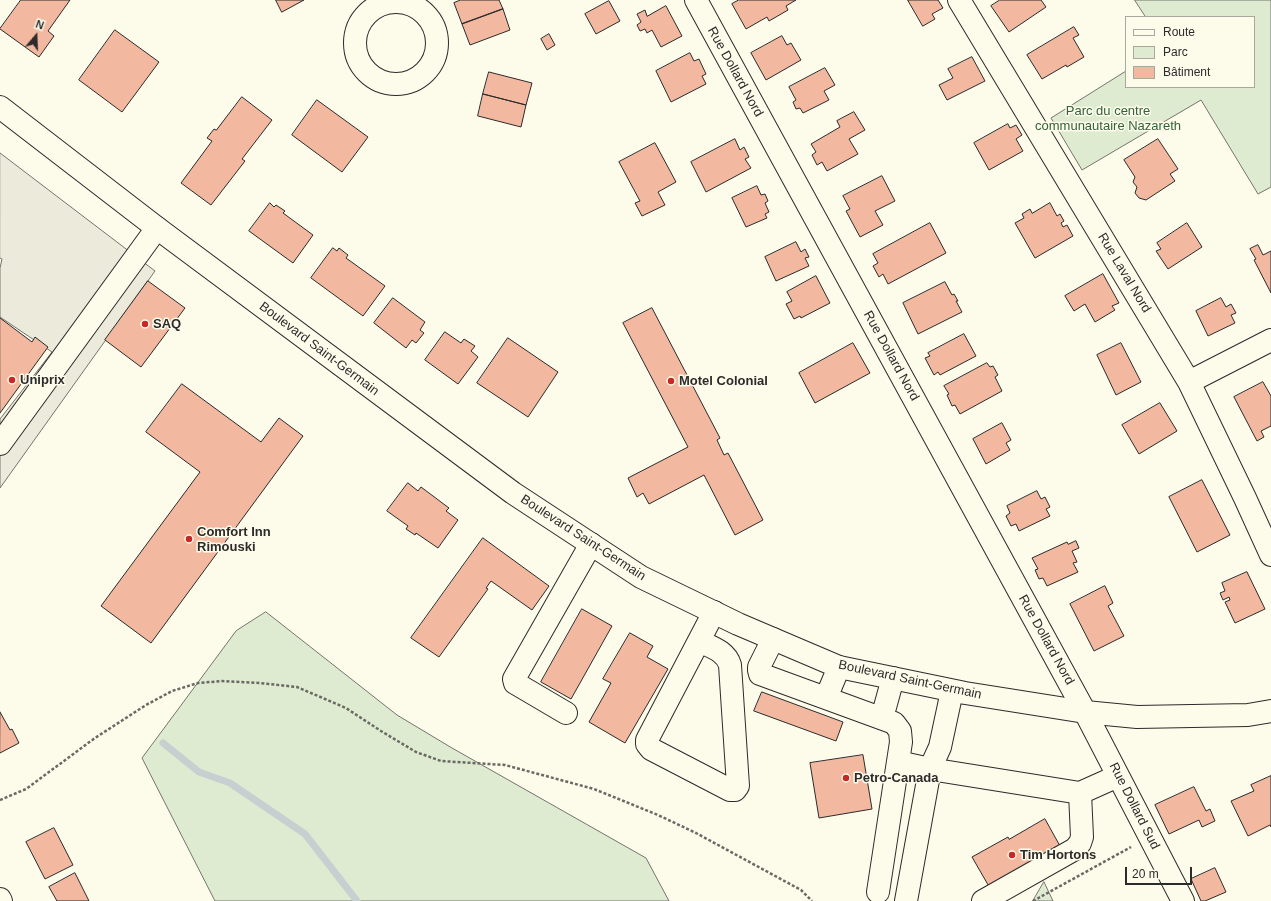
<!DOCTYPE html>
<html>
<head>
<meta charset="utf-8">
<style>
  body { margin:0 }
  #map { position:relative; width:1271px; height:901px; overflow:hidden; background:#fdfbea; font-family:Helvetica,sans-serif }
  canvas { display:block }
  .legend { position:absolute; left:1125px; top:16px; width:130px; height:72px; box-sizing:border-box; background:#fdfbea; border:1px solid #a9a89e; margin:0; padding:5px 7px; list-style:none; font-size:12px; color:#2b2b2b }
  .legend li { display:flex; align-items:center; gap:8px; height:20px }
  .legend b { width:20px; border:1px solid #a9a89e }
  .north { position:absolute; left:16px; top:16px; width:40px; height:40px; -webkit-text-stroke:3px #fdfbea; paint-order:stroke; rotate:19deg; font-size:11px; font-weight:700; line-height:16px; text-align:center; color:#2b2b2b }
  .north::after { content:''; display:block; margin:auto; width:14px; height:18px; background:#2b2b2b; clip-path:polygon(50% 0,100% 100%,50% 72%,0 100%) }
  .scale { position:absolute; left:1125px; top:867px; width:67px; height:18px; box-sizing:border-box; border:2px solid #2b2b2b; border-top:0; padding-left:5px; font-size:12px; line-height:14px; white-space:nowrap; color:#2b2b2b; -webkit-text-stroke:3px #fdfbea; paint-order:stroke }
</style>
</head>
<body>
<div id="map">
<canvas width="1271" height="901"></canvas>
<ul class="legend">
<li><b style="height:5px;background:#fdfbea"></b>Route</li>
<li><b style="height:11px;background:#deebd1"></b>Parc</li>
<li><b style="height:11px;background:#f2b8a0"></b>Bâtiment</li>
</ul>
<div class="north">N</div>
<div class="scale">20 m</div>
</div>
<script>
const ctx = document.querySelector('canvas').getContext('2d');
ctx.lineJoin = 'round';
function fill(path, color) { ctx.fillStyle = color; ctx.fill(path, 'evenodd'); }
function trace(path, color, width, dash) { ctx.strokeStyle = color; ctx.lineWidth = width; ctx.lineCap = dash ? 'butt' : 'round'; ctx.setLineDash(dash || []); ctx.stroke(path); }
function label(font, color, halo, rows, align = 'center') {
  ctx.font = font + ' Helvetica,sans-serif'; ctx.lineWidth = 3; ctx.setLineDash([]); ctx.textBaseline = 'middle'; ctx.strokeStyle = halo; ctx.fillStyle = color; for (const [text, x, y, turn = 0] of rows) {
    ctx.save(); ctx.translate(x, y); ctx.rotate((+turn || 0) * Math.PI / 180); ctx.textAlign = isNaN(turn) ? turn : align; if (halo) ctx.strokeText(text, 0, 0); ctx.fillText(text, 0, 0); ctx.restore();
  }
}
const green = new Path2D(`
  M1135 0H1271V187L1258 194 1201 100 1082 170 1051 118 1126 71V87H1254V17H1146Z
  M266 612 397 715 452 748 646 858 669 901H215L142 758 236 631Z
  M1044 882 1053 901H1033Z`);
fill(green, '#deebd1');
trace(green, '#74746e', 1);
const parking = new Path2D(`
  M0 153 155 271 0 488V419L52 352 0 317V268L2 259 0 258Z`);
fill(parking, '#eceadb');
trace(parking, '#74746e', 1);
trace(new Path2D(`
  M163 743 199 772 230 783 305 834 357 901`), '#c7d0d0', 7);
const building = new Path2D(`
  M21 0H70L48 31 54 36 39 57 0 29Z
  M276 0H304L282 12Z
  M461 0H499L503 9 462 24 454 3Z
  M739 0H796L786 6 788 10 769 21 767 17 746 29 732 4Z
  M908 0H938L943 8 932 14 935 19 923 26Z
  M1000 0H1041L1046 7 1009 32 991 6Z
  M609 1 620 21 596 34 585 14Z
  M666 6 682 36 661 47 652 30 647 33 645 29 640 31 637 25 641 22 637 14 645 10 647 16Z
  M503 9 510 30 470 45 462 24Z
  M1074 27 1079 35 1073 38 1084 57 1067 67 1066 65 1042 79 1027 55Z
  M115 30 159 62 122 112 79 80Z
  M549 34 555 45 547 50 541 39Z
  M782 36 787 45 791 43 801 60 766 80 751 53Z
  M690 53 694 61 699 59 706 74 702 76 706 84 671 102 656 71Z
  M972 57 985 81 947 100 939 85 953 78 948 69Z
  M825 68 835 85 824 91 829 100 803 113 800 108 796 109 793 102 796 100 789 87Z
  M489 72 532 83 526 105 483 94Z
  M483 94 526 105 521 127 478 116Z
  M242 97 272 120 242 159 245 161 211 205 181 183 212 141 207 138 214 129 216 130Z
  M317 100 368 137 342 172 292 135Z
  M854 112 865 130 849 139 858 154 827 171 822 162 817 165 812 155 816 152 811 144 840 127 837 121Z
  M1008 124 1010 128 1016 125 1022 135 1016 139 1023 151 989 170 974 143Z
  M735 139 740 150 744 147 749 157 745 159 751 168 706 192 691 162Z
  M1158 139 1178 169 1170 174 1175 181 1146 200 1139 198 1135 193 1137 187 1133 182 1135 177 1124 160Z
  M655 143 676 182 658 192 665 205 642 216 635 203 640 201 619 162Z
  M882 176 895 201 875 211 883 225 860 237 846 211 850 209 843 196Z
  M757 186 761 195 765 194 768 201 765 203 769 212 765 214 767 218 746 227 732 198Z
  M270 203 274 207 276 205 285 211 283 213 313 235 293 263 249 231Z
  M1050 203 1057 216 1060 214 1064 221 1061 223 1063 227 1067 225 1073 236 1035 258 1015 223 1024 218 1022 214 1030 209 1032 213Z
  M930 223 946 253 888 284 883 274 879 277 873 266 878 263 873 254Z
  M1187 223 1202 247 1168 269 1156 251 1161 249 1157 243Z
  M796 242 801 252 805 249 809 257 805 258 809 266 776 281 765 257Z
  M1258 245 1263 255 1271 251V293L1254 260 1256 259 1250 249Z
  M333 248 337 251 339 248 348 255 346 258 385 286 363 316 311 278Z
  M1103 274 1119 303 1112 306 1115 310 1095 322 1085 304 1074 311 1065 296Z
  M816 276 830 303 801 318 800 316 794 319 786 304 792 301 787 292Z
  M148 281 185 308 141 367 105 340Z
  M945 282 952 295 954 294 958 301H956L962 312 918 334 903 303Z
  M393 298 425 322 420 330 424 333 416 343 412 340 406 348 374 323Z
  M1221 298 1226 307 1231 304 1236 313 1231 315 1235 323 1208 336 1196 311Z
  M652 308 720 438 717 440 724 455 728 453 763 520 735 535 704 475 649 504 643 493 637 497 628 478 688 447 623 323Z
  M0 318 32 342 35 337 48 347 0 413Z
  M445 332 461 343 464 339 475 346 471 351 478 357 458 384 425 360Z
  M964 334 976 356 940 375 938 372 934 375 925 358 930 356 928 353Z
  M508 338 558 372 528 417 477 383Z
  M853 343 870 373 815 403 799 373Z
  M1121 343 1141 382 1116 395 1097 355Z
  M987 363 990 367 993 366 998 375 995 377 1002 391 960 414 955 405 952 406 947 395 949 394 944 386Z
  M1263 382 1271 396V426L1261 431 1264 437 1257 441 1234 397Z
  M182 384 261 442 279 418 303 436 151 643 101 606 200 472 146 432Z
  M1160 403 1177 431 1139 454 1122 425Z
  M1002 423 1011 440 1006 443 1010 450 986 464 973 439Z
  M1202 480 1230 535 1197 552 1169 497Z
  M408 483 418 491 421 487 449 508 446 511 458 520 438 548 416 533 415 535 406 529 408 526 387 511Z
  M1037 491 1041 499 1045 497 1050 507 1046 509 1050 516 1019 531 1016 524 1011 526 1006 516 1010 513 1007 506Z
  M483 538 549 586 532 610 491 581 486 588 488 589 439 657 411 638Z
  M1076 541 1079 548 1072 551 1077 562 1073 563 1078 572 1047 586 1043 578 1039 579 1035 570 1038 569 1032 558 1067 542 1068 544Z
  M1247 572 1265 609 1235 623 1225 602 1230 600 1229 597 1223 600 1220 593 1225 591 1222 583Z
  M1105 586 1113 603 1108 606 1124 636 1094 651 1070 604Z
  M582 609 612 626 571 699 541 682Z
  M630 633 653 646 647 657 668 669 625 743 589 722 611 683 603 679Z
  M762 692 843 722 836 741 754 711Z
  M0 712 10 730 12 729 19 743 0 753Z
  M863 755 872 809 819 818 810 763Z
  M1271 776V827L1270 825 1248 836 1231 801 1254 791 1251 785Z
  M1194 787 1206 811 1210 809 1215 821 1202 827 1199 820 1169 834 1155 805Z
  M1045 819 1060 846 991 890 972 857 1008 837 1009 839Z
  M54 828 73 865 45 879 26 842Z
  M1215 868 1226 892 1205 901H1201L1191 879Z
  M75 873 89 901H57L49 887Z`);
fill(building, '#f2b8a0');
trace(building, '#2b2b2b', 1);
const minor = new Path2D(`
  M696 0 1085 712 1183 901
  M959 0 1189 382 1245 498 1271 555
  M355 43a41 41 0 1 1 82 0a41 41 0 1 1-82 0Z
  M1189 382 1271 340
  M0 444 157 228
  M773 639 759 667V670L760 674 894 723 900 731 901 742 878 892
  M699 641C711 647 726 651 730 665L738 786 735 790H730L651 749 647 744V740L714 612
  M826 698 839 667
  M566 713 515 683 514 679 591 544
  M882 718 893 678
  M898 762 930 769 1080 793 1118 776
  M0 899 1 901
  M906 901 930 769 940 747 952 691
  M983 901 1075 849 1080 843 1082 837 1080 793`);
const major = new Path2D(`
  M0 107 157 228 513 493 641 577 738 624 839 667 965 693 1085 712 1137 717 1248 715 1271 711`);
trace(minor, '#2b2b2b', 24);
trace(major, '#2b2b2b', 24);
trace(new Path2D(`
  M0 800 26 789 95 738 146 705 172 691 198 683 222 681 259 683 297 687 346 708 381 731 416 752 441 761 505 765 594 789 658 815 696 833 801 890 812 901
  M1033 901 1131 847`), '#6a6964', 2.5, [3, 2]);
trace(minor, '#fdfbea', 22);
trace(major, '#fdfbea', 22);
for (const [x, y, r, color] of [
  [145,324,4,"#c62828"],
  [12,380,4,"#c62828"],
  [671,381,4,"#c62828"],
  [189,539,4,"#c62828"],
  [846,778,4,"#c62828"],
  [1012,855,4,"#c62828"]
]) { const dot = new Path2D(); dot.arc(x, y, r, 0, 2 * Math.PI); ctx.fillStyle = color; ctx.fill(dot); trace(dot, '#fdfbea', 1.5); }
label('13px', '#2b2b2b', '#fdfbea', [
  ["Rue Dollard Nord",735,72,61],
  ["Rue Laval Nord",1124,273,59],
  ["Boulevard Saint-Germain",319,349,37],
  ["Rue Dollard Nord",891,356,61],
  ["Boulevard Saint-Germain",583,538,33],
  ["Rue Dollard Nord",1046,640,61],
  ["Boulevard Saint-Germain",910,680,12],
  ["Rue Dollard Sud",1134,806,63]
]);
label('13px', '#34623c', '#fdfbea', [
  ["Parc du centre",1108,111],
  ["communautaire Nazareth",1108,126]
]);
label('bold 13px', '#2b2b2b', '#fdfbea', [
  ["SAQ",153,324],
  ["Uniprix",20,380],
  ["Motel Colonial",679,381],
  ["Comfort Inn",197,532],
  ["Rimouski",197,547],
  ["Petro-Canada",854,778],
  ["Tim Hortons",1020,855]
], 'left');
</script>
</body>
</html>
